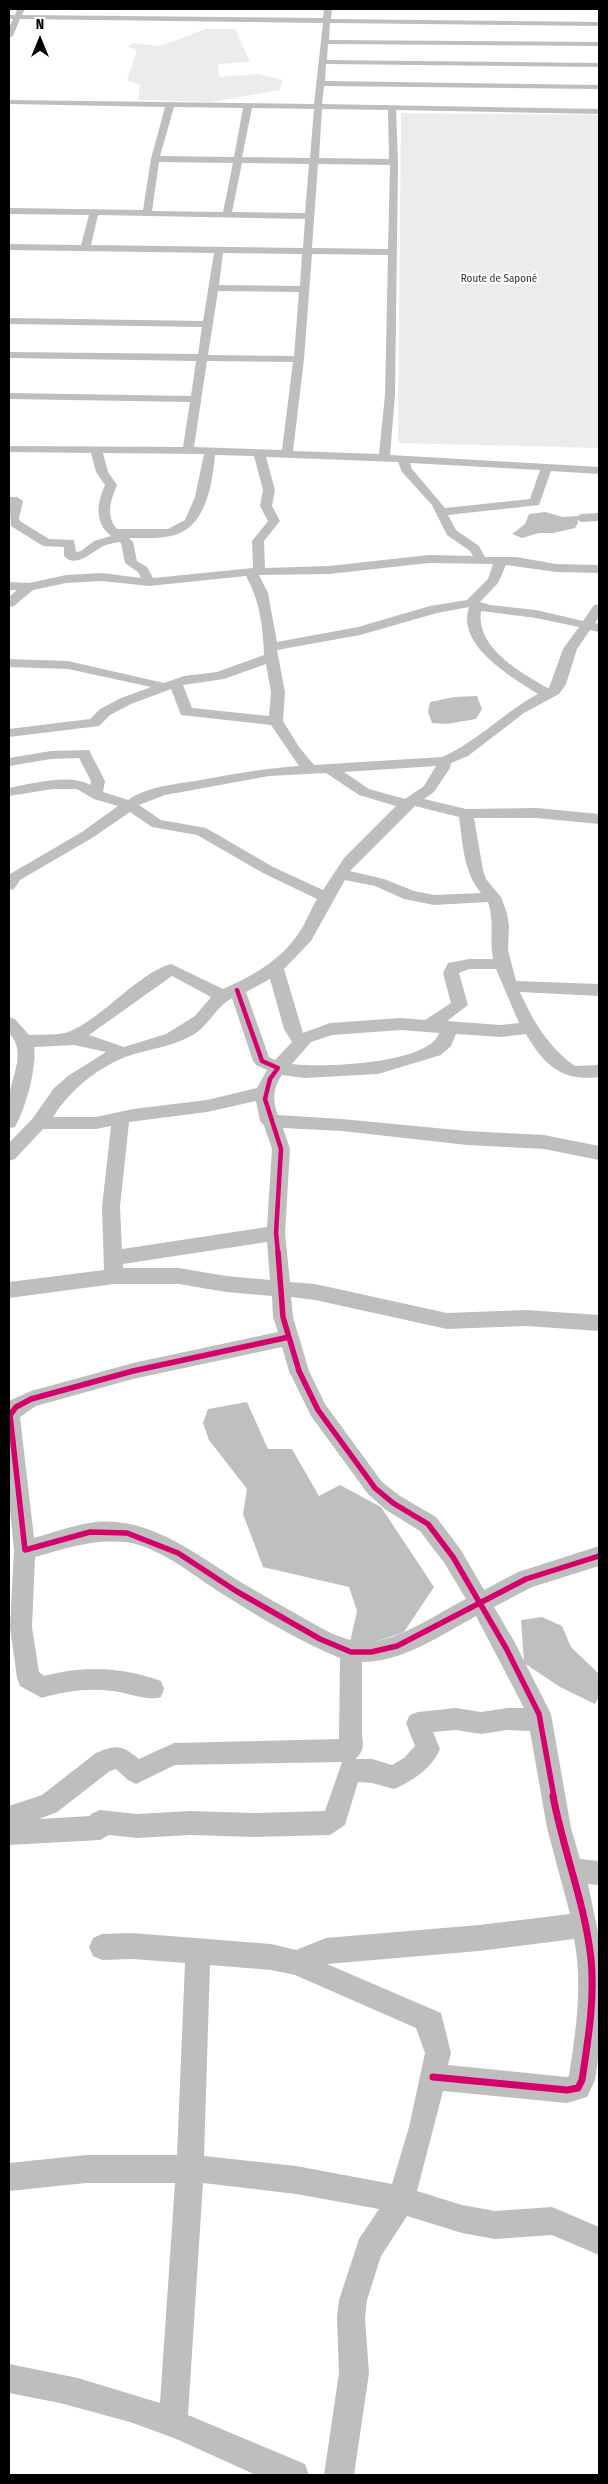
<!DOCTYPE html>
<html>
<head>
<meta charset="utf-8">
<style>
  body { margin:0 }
  #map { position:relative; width:608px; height:2484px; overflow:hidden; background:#fff; font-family:"Fira Sans Condensed",sans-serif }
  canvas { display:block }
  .frame { position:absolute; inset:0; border:10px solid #000; pointer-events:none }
  .north { position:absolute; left:15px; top:15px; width:50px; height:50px; -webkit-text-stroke:4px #fff; paint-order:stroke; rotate:0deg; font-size:14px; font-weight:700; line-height:20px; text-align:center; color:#000 }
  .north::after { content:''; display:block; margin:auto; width:18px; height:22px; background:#000; clip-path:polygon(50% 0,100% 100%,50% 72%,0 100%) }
</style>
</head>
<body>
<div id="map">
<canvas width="608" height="2484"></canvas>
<div class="frame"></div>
<div class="north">N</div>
</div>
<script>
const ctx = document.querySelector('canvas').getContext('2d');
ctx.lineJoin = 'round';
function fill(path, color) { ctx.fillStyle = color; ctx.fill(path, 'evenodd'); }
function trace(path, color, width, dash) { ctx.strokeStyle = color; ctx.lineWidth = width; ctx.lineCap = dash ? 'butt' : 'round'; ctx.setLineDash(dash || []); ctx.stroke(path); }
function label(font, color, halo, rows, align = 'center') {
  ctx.font = font + ' "Fira Sans Condensed",sans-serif'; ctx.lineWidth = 4.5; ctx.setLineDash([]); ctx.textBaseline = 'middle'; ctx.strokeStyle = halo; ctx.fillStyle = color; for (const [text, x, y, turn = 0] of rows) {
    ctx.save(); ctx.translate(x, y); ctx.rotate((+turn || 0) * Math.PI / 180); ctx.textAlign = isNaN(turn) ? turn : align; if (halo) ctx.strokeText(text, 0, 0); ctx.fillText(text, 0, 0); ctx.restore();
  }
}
fill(new Path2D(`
  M206 29H235L250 62 218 64 219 77 257 74 283 80 280 90 211 102 138 100 140 85 127 80 137 51 127 46 134 43 160 46Z
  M401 113 599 115V448L398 443Z`), '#ececec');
fill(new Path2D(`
  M545 512 563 517 577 516 578 523 575 528 554 533H539L522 538 512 534 525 524 529 514Z
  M477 696 482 709 476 719 446 724 432 723 428 712 430 702 454 697Z
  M247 1402 268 1449H292L319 1496 340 1485 381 1507 434 1587 404 1632 361 1647 350 1642 357 1611 349 1587 263 1567 243 1514 247 1489 209 1440 203 1423 208 1409Z
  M542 1617 562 1626 571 1647 599 1674V1696L595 1704 560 1687 524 1663 521 1620Z`), '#bfbfbf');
fill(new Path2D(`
  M17 9H25L22 15 323 18 324 9H332L331 19 599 22V26L330 23 329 40 599 42V46L328 44 327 60 599 63V67L326 64 325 81 599 85V89L324 86 322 104 599 109V114L396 110 398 162 395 395 390 455 599 467V474L551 471 539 505 448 515 456 530 479 546 485 557H516L556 564 599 565V573L556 572 506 565 498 583 480 602 490 605 536 610 583 621 594 605 599 604V617L595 623 599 624V632L590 630 577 649 566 684 559 694 524 713 468 756 451 763 450 768 434 792 424 799 466 809 537 808 599 814V824L537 818H474L483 870 486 879 501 897 507 913 509 926 508 950 516 981 599 984V996L520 992C533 1021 549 1048 575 1066L599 1065V1077C562 1082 544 1065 526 1034L501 1037 456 1034 451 1046 441 1055 378 1074 305 1078 282 1075C273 1088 272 1100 278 1115L342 1119 467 1131 544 1135 599 1146V1160L544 1149 467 1145 342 1131 283 1128 290 1149 285 1233 290 1282 315 1284 447 1313 526 1310 599 1315V1331L526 1326 447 1329 315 1300 291 1297 293 1317 309 1371 325 1404 382 1482 400 1496 436 1517 461 1550 484 1590 518 1572 599 1546V1566L532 1587 494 1607 514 1641 551 1714 571 1828 580 1859 599 1861V1885L588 1884 599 1937V2052L595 2080 587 2097 567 2103 443 2091 417 2191 462 2205 495 2211 552 2207 599 2227V2255L552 2235 495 2239 462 2233 407 2216 381 2256 367 2300 365 2318 369 2373 354 2475H324L339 2373 337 2318 339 2300 359 2239 379 2209 296 2194 203 2183 188 2415 305 2464 309 2475H256L174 2438 130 2422 60 2403 9 2393V2364L78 2378 160 2403 175 2183H86L9 2191V2163L86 2155H177L185 1963 132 1959 102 1960 93 1956 89 1947 93 1938 102 1934 132 1933 271 1944 296 1950 326 1938 479 1925 570 1914 547 1828 530 1731 507 1730 481 1734 456 1730 433 1732 440 1749C432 1768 413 1781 394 1789L372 1783 358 1782 345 1825 330 1835 255 1837 190 1835 137 1838 109 1835 100 1840 9 1845V1806L42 1795 96 1753C116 1745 121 1744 139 1759L174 1743 339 1739 340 1658C301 1642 264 1620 229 1598 198 1580 161 1546 125 1542 92 1539 67 1548 35 1557L32 1627 39 1672 44 1676C83 1665 123 1667 161 1681L164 1689 161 1697C147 1702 127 1692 112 1691 88 1688 65 1691 42 1698L20 1686 17 1678 10 1627 14 1550 9 1499V1401L31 1391 133 1363 278 1332 273 1317 272 1296 226 1292 179 1284H114L9 1298V1282L104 1270 102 1207 111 1126 96 1129H43L15 1159 9 1161V1143L33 1118 54 1088 68 1076 106 1052 74 1045 34 1047C37 1067 26 1108 15 1127L9 1128C9 1118 7 1107 9 1097 12 1075 27 1052 9 1033V1017L15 1019 29 1035C41 1034 57 1036 68 1032 102 1019 138 973 171 964L223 989C252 976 280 961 298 934 306 924 310 910 317 899L263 873 197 835 152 827 130 812 92 838 20 880 14 889 9 890 10 874 82 832 118 806 94 799 77 789H53L9 796V788C31 784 70 773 90 785L91 781 79 758 51 759 9 766V758L51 751 89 750 105 781 103 792 128 800C148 786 177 784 201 780 234 774 266 768 299 766L271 725 181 715 171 689 131 704 110 715 99 726 9 737V729L90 719 100 709 121 698 151 687 68 669 9 667V659L68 661 164 683 184 676 217 672 264 655C263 627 260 601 246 576L149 586 102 581 66 583 33 590 14 606 9 607V597L17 590H9V582L29 583 66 575 102 573 141 578 138 572 125 563 121 543 119 542C114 543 108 544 103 546 92 552 76 569 64 556V547L43 546 11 526 9 497H17L23 501 19 518 20 521 49 539 74 540 76 552 81 551 94 541 111 536C94 522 97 503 105 485L96 472 91 453 9 452V446L183 447 190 402 9 399V393L191 396 196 361 9 358V352L198 354 202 327 9 324V318L203 321 214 253 9 250V244L81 245 89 215 9 214V208L143 210 151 159 165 107 9 104V100L314 104 323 23 20 19 13 36 9 38V28L13 19H9V15H15ZM174 107 243 108 234 157 160 156ZM252 108 314 109 310 158 242 157ZM322 109 388 110 389 159 319 158ZM159 162 233 163 223 212 152 211ZM242 163 309 164 305 213 232 212ZM318 164 390 165 388 249 312 248ZM98 215 305 219 303 248 91 245ZM223 253 302 254 300 286 219 285ZM312 254 388 255 385 395 379 454 293 451 304 359ZM218 291 299 292 294 356 208 355ZM207 361 293 362 282 450 194 447ZM103 453 204 454 195 497 185 520 168 529H117C105 516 111 499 117 485L108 472ZM215 455 254 456 263 490 260 506 268 521 252 541 253 568 153 578 147 567 137 561 133 542 129 538C143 538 157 539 171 536 206 529 212 485 215 455ZM266 457 398 462 402 472 432 505 447 535 470 551 473 556 429 555 329 566 265 568 264 541 280 521 272 506 275 490ZM410 463 540 470 530 499 445 508 412 469ZM429 563 493 564 488 579 467 600 430 606 358 627 277 642 268 593 259 575 329 574ZM469 607C456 646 512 677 538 694 504 712 477 742 442 757L314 765 299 747 283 721 285 692 277 650 360 635 437 613ZM481 611 536 618 579 627 563 649 549 688C544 687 538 682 532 679 509 665 476 642 481 611ZM266 664 271 692 269 716 192 708 183 685 224 679ZM436 766 424 786 405 799 369 789 344 772ZM326 773 359 795 396 806 344 858 323 890 273 867 206 828 161 820 139 805 165 795 269 776ZM415 806 459 817C463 844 463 871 481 893L434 895 414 891 384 879 350 871ZM345 880 375 886 404 899 434 905 488 902C495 922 489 939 493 959H469L448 963 443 973 451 1003 425 1020 401 1018 330 1023 303 1033 284 969 311 941ZM469 969H496L519 1023 501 1025 447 1021 468 1005 459 973ZM172 976 211 997 195 1016 166 1034 124 1047 89 1035ZM270 979 284 1029 292 1042 275 1060 269 1057 246 992ZM232 998 253 1061 256 1065 267 1070 257 1088 207 1100 133 1109 96 1117H53C68 1093 90 1074 116 1061 141 1049 171 1049 196 1033 209 1024 218 1005 232 998ZM401 1030 439 1033C430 1064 320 1068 292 1064L311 1042 332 1035ZM256 1101 260 1121 264 1126 272 1149 267 1227 122 1249 120 1207 129 1122 207 1112ZM267 1242 270 1280 226 1276 179 1268H123V1264ZM282 1347 289 1371 311 1416 368 1494 386 1510 420 1531 445 1564 466 1599C438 1613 400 1640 369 1642 343 1643 322 1628 300 1616 281 1605 262 1595 244 1584 197 1556 148 1513 89 1523 71 1526 52 1533 34 1538L20 1417 36 1406 133 1379ZM476 1616 524 1708H507L481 1712 456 1708 418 1712 410 1715 406 1723 415 1746 404 1758 392 1765 372 1759H355C363 1753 364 1746 362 1736V1662C403 1662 441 1635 476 1616ZM342 1762 325 1811 255 1813 190 1811 137 1814 100 1810 91 1814 90 1816 39 1819 57 1812 110 1771 116 1769 128 1780 136 1784 175 1765ZM574 1939C583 1985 576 2031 569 2076L567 2077 448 2065 451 2053 441 2013 327 1964 479 1951ZM210 1965 271 1970 295 1975 416 2028 425 2053 409 2127 392 2184 296 2166 204 2156Z
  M599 513V521L581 522 575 518 581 514Z`), '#bebebe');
trace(new Path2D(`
  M237 990 262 1061 278 1068 270 1079 265 1099 281 1149 276 1233 278 1253`), '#d6006c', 4.5);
trace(new Path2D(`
  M278 1252 283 1317 299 1371 318 1410 375 1488 393 1503 428 1524 453 1557 506 1648 539 1714 554 1797
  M289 1337 133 1371 31 1399 16 1407 10 1415 25 1550 90 1532 127 1533 178 1553 236 1591 320 1639 351 1652H371L397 1646 526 1579 599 1556`), '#d6006c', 5.5);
trace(new Path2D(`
  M433 2077 567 2090 578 2088 582 2080C588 2040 595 1999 591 1959 585 1903 563 1850 553 1796`), '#d6006c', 7);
label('11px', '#333', '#fff', [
  ["Route de Saponé",499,279]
]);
</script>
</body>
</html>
